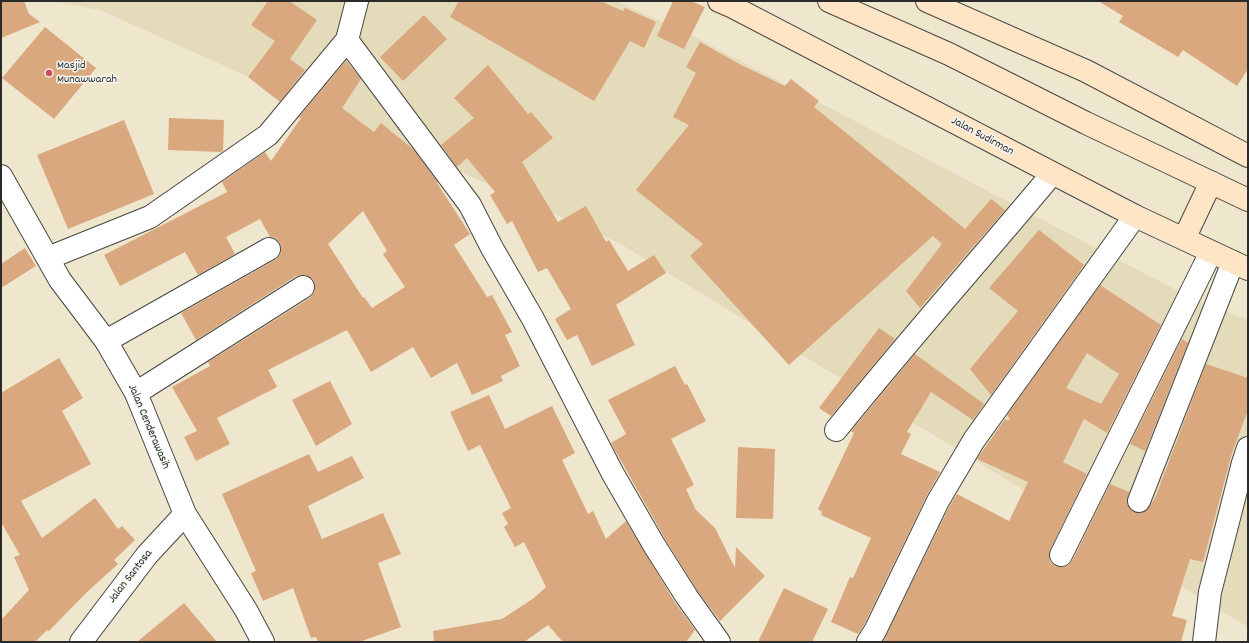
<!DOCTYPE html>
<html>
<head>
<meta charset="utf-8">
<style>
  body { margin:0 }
  #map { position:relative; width:1249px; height:643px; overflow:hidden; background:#eee6cd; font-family:Dekko,sans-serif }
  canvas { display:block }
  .frame { position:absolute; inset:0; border:2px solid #2b2b2b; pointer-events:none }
</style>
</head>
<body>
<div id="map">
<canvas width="1249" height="643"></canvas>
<div class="frame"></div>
</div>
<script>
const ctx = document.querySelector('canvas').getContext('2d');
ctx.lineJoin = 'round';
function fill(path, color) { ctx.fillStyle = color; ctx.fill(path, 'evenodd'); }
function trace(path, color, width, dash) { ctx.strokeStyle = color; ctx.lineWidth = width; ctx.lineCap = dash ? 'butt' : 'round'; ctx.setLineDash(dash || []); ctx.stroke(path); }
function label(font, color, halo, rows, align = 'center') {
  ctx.font = font + ' Dekko,sans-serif'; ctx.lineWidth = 3; ctx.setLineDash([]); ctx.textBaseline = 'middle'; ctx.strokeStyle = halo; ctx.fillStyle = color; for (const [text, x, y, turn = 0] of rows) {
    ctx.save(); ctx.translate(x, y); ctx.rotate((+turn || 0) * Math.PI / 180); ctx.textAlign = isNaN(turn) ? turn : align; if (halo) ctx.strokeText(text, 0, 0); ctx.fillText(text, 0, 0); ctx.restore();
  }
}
fill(new Path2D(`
  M52 1H616L689 34 1195 300 1248 320V627L619 243 100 10Z`), '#e3dbba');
fill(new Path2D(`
  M1 1H24L29 14 40 22 1 38Z
  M268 1H289L317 20 290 59 305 70 280 102 248 77 275 41 251 25Z
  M459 1H600L623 11 625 8 656 22 644 48 630 41 594 101 450 17Z
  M673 1H691L705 7 684 49 657 36Z
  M1098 1H1248V69L1237 86 1183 50 1178 57 1119 22 1123 16Z
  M424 15 447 39 403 81 380 57Z
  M45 27 96 68 54 119 2 78Z
  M700 42 743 66 785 86 791 79 819 101 814 107 965 229 991 199 1005 210 920 308 906 291 942 244 933 236 789 365 690 256 703 244 636 190 689 125 673 117 696 73 686 67Z
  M346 61 361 79 342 108 374 132 381 123 414 150 438 182 437 183 470 234 454 245 487 297 492 295 512 332 505 335 520 366 501 376 503 381 472 395 457 363 431 378 413 347 371 372 347 330 268 370 277 387 217 418 230 444 196 461 184 437 197 431 172 387 210 366 208 362 310 298 314 292 315 286 314 281 308 276 302 275 296 276 196 340 181 313 275 260 280 255 281 249 280 243 276 238 270 237 260 219 226 237 235 254 198 275 185 252 120 286 104 255 227 192 222 182 265 152 271 161 301 118 299 117ZM363 211 387 251 383 254 405 287 372 308 364 297 363 298 328 244Z
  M488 65 528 114 531 112 553 138 522 162 558 222 586 206 606 242 609 240 628 271 654 255 666 273 616 305 635 345 592 366 577 335 567 340 555 319 571 309 547 268 538 272 512 221 507 224 490 195 495 192 467 158 457 167 441 145 474 118 454 98Z
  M169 118 224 120 223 151 221 152 168 150Z
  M124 120 154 194 68 229 37 155Z
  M1039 230 1084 265 991 395 970 369 1018 311 989 288Z
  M25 248 36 266 1 288V264Z
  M1100 285 1161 325 1107 433 1084 419 1063 462 1087 474 1050 550 1049 555 1050 562 1055 566 1062 567 1068 565 1072 561 1110 484 1129 492 1127 503 1130 509 1134 512 1140 513 1147 510 1155 498 1206 364 1248 378V410L1232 453 1203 562 1190 559 1172 616 1187 620 1181 642H883L949 507 957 494 1009 521 1028 482 977 459 1005 419 1008 421 1010 419 1007 415ZM1087 353 1119 374 1101 404 1066 388Z
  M879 328 895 339 831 416 819 408Z
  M1182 339 1188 343 1145 451 1130 444Z
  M915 354 984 404 973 420 931 392 907 432 911 434 901 454 940 472 927 495 864 625 858 634 831 622 850 577 853 578 871 538 821 515 822 512 818 509 854 433 851 431Z
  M59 358 83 398 62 411 91 464 21 501 42 538 95 498 118 529 122 526 135 540 114 560 118 564 87 592 49 631 47 630 35 642H1V620L29 590 14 557 20 555 1 522V393Z
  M675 366 685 385 687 384 706 421 671 439 694 485 686 489 696 510 715 528 735 568 736 547 765 576 720 621 697 590 665 539 611 443 626 434 608 400Z
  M330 381 352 424 316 446 292 400Z
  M489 395 505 429 552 406 575 453 562 460 588 514 593 511 606 539 626 521 676 604 695 630 686 642H563L548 625 524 642H434L433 631 502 619 534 598 546 587 524 542 515 547 504 527 508 524 502 513 511 508 480 445 468 451 450 412Z
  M738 447 775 449 773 519 736 518Z
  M309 454 318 472 352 456 364 478 308 506 322 539 383 513 401 554 378 563 401 627 359 642H318L316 637 311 638 293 588 263 601 251 573 256 571 222 494Z
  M784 588 828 609 812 642H758Z
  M184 603 217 642H137Z`), '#daa87f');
const minor = new Path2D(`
  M357 1 347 40 470 205 492 248 533 319 613 474 654 545 687 597 719 642
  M48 258 150 217 268 135 347 40
  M106 341 269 249
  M136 393 303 287
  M836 430C906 343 980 260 1052 174
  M1139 501 1233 262
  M1061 555 1211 252
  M868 642 875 631 938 501 974 440 1135 216
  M1204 642 1210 592 1243 463 1248 448`);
const tertiary = new Path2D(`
  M1 176 60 280 106 341 136 393 185 514 246 610 263 642
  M81 642 147 555 185 514`);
const secondary = new Path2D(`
  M719 1 733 7 1135 216 1248 269
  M829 1 949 54 1086 123 1248 200
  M927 1 1086 71 1248 156
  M1184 239 1211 182`);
trace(minor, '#484743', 24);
trace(tertiary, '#484743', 24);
trace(secondary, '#484743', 24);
trace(minor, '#fff', 22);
trace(tertiary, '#fff', 22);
trace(secondary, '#fde5c5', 22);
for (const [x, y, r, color] of [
  [49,73,4,"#d1495b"]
]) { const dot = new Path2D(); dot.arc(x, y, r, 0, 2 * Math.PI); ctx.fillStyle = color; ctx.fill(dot); trace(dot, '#f6f6f2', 1.5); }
label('12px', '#2b2b2b', '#f6f6f2', [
  ["Masjid",57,66],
  ["Munawwarah",57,80]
], 'left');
label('12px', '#2b2b2b', '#f6f6f2', [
  ["Jalan Sudirman",982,137,28],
  ["Jalan Cenderawasih",148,427,67],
  ["Jalan Santosa",131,577,-52]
]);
</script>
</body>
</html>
